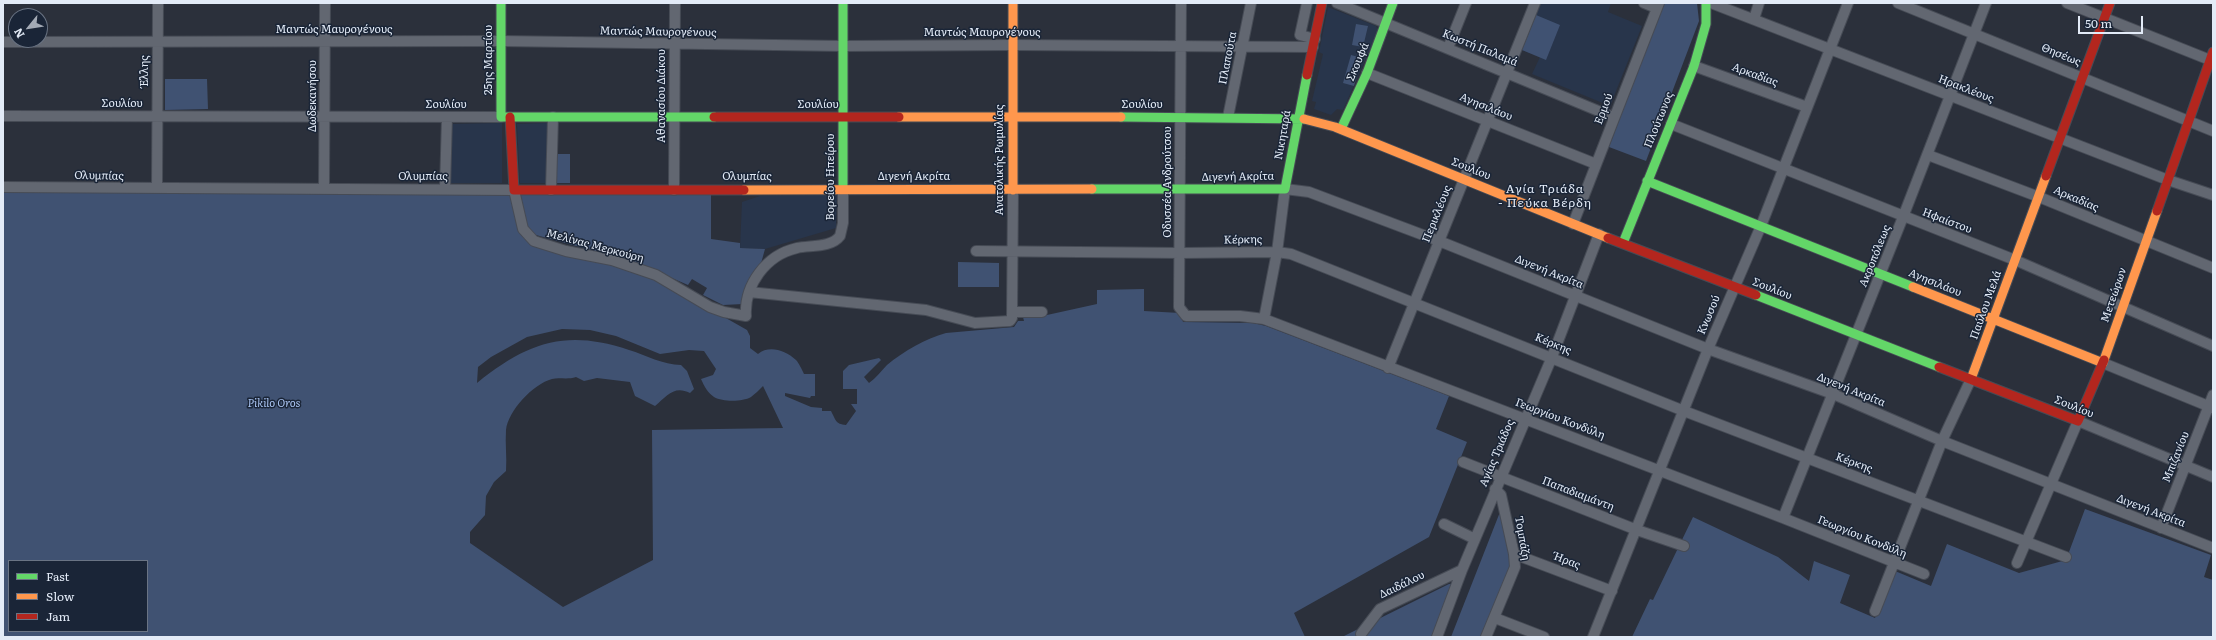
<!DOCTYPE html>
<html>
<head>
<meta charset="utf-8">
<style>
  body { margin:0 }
  #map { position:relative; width:2216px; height:640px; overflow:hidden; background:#2b303b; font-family:Literata,serif }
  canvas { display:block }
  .frame { position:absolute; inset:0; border:4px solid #e3ebf7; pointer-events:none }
  .legend { position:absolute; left:8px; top:560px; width:140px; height:72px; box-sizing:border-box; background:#1a2537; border:1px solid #6a7484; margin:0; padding:5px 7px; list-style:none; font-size:12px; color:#e3ebf7 }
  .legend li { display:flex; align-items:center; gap:8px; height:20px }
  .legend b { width:20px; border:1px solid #6a7484 }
  .north { position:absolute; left:8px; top:8px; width:40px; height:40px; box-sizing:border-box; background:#1a2537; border:1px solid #6a7484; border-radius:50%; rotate:240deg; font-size:11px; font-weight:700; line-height:16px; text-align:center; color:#e3ebf7 }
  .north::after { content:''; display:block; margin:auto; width:14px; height:18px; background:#a3aab5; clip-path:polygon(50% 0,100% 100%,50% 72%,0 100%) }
  .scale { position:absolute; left:2078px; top:16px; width:65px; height:18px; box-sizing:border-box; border:2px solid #e3ebf7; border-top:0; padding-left:5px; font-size:12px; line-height:14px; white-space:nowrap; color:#e3ebf7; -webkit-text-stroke:3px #1a2537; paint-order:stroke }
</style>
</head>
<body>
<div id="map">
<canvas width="2216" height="640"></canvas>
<div class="frame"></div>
<ul class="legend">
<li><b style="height:5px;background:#63d668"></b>Fast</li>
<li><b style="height:5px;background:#ff974d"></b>Slow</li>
<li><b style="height:5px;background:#b3261e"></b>Jam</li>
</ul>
<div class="north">N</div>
<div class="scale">50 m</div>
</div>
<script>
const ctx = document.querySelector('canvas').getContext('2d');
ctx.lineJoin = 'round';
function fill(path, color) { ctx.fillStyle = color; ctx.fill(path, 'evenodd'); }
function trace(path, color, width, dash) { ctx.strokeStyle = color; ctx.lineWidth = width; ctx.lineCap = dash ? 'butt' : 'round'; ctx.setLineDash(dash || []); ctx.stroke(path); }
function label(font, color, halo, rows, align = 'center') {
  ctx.font = font + ' Literata,serif'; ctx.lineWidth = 3; ctx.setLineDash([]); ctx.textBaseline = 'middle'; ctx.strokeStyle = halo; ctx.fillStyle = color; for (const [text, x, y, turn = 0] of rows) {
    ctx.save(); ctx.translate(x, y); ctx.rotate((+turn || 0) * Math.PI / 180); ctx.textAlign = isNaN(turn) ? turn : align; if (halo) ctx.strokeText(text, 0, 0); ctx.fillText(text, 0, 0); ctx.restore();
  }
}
fill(new Path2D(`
  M1541 3H1611L1608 12 1642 26 1610 106 1532 74 1540 57 1522 50Z
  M1328 7 1376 26 1378 31 1343 110 1337 109 1331 115 1314 109 1316 102 1312 101 1323 54 1319 52Z
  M502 123V183H450L452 124Z
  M548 123V183H520L517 124Z
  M837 195 836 228 765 249 740 248 742 202 760 196Z`), '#28354b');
fill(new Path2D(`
  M1663 3H1697L1699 21 1646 161 1609 147Z
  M1536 15 1560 25 1546 60 1522 50Z
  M1356 24 1368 26 1363 47 1352 45Z
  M1351 55 1362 58 1354 86 1343 83Z
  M165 79H207L208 109 165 110Z
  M557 154H570V183H557Z
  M3 188 711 194V239L740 243V248L765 249 760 267 743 304 723 305 703 295 707 288 692 279 688 285 635 262 536 235 526 237 538 247 610 265 666 284 747 330 750 336V348L758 354C769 345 785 350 796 360 799 363 802 370 804 374H815V396H811L810 398 785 393V396L811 407 822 408V411H831C836 420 835 424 846 425L856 411 851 404H857V389H843V371L849 365 879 358 881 360 864 377 869 383C876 378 881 371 887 365 904 351 925 339 946 333L1014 327 1018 321H1024L1023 317 1047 315 1097 304V290L1144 289V311L1180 313 1183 322 1253 323 1266 326 1449 396 1436 429 1467 442 1429 537 1294 613 1305 637H3ZM562 329 590 330 616 336 660 354 689 350 704 351 716 369 713 375 701 379C704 386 708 393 714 397 723 402 742 402 751 397 755 394 759 390 763 386L783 428 652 430 653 560 563 607 470 543V532L485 515 486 496 494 482 506 471C507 457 505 444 506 430 508 411 533 384 552 379 559 377 567 380 576 377L584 381 597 378 630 382 635 396 655 406C667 396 674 385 690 393L694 389 687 371 681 365C663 365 646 355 629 350 566 329 528 342 477 383L478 367 491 357 527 337ZM9 561H147V631H9Z
  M958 262 999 263V287H958Z
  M2085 509 2211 555 2204 577 2213 580V637H1632L1650 599 1653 600 1693 517 1778 557 1809 581 1814 561 1850 575 1840 603 1875 618 1895 571 1931 586 1947 544 2019 573 2066 560Z
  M1500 512 1512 566 1482 637H1451Z
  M1449 584H1453L1433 637H1342Z`), '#405272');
const street = new Path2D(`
  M1181 3 1179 307 1186 316H1240L1264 319 1783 518 1924 574
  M1307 3 1300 35 1315 39
  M1337 3 1613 117
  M1644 3 1656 8
  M1711 3 2168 180 2213 195
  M1898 3 2213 131
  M2067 3 2210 60
  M1754 19 1759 3
  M3 42 501 41 843 46 1013 45 1313 47
  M1448 48 1466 3
  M1694 66 1807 107
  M1367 73 1596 164
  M3 116 501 117
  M1228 117 1251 3
  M1671 124 2015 260 2213 346
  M1928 155 2039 197 2213 268
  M3 187 514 190 523 229 534 241 566 251 612 260 656 275 710 307 724 312 746 316C744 285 766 255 797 248 810 245 831 248 840 236L843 223V189
  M157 188 158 3
  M324 189 325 3
  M445 189 447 117
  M551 190 553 117
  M674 190 675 3
  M1573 224 1659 3
  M976 251 1181 253 1277 252 1291 254 1684 411 2066 557
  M749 292 926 310 975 323 1010 321 1012 318 1013 190
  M1012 312H1042
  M1264 319 1277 252 1285 189 1309 192 1439 241 1708 349 1833 394 1942 441 2213 548
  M2103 363 2213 408
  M1388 368 1535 3
  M1463 462 1637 530 1684 546
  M1783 518 1903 217 1986 3
  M1444 524 1475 539
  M2161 528 2213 395
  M1514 554 1612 591
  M2017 563 2078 421 2213 477
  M1875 611 1942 441 1971 379
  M1495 618 1544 637
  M1361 634 1380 609 1462 570
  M1437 637 1462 570 1552 357 1599 234
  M1486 637 1515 567 1514 554 1501 495 1495 489
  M1593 637 1708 349 1761 226 1848 3`);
const fast = new Path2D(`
  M501 3V117H714
  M843 3V189
  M1121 117 1304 119
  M1341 129 1367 73 1393 3
  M1647 181 1913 287
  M1092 189H1285L1307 75
  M1623 243 1694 66 1706 24V3
  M1756 295 1939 367`);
const slow = new Path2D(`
  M1013 3V190
  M899 117H1121
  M1304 119 1335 127 1608 238
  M744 190 1092 189
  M1913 287 2103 363
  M2104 360 2157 211
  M1971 379 2046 176`);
const jam = new Path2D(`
  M1307 75 1322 3
  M510 117 514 190H744
  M714 117H899
  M2046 176 2110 3
  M2157 211 2213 52
  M1608 238 1756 295
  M1939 367 2078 421 2104 360`);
trace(street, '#464b55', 12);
trace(fast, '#464b55', 11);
trace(slow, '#464b55', 11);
trace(jam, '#464b55', 11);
trace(street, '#626771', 10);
trace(fast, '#63d668', 9);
trace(slow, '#ff974d', 9);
trace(jam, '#b3261e', 9);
label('11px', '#e3ebf7', '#1a2537', [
  ["Μαντώς Μαυρογένους",334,30],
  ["Μαντώς Μαυρογένους",658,32,1],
  ["Μαντώς Μαυρογένους",982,33],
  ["Κωστή Παλαμά",1480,48,22],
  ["Θησέως",2061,55,22],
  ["Πλαπούτα",1228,58,-79],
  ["25ης Μαρτίου",489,60,-90],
  ["Σκουφά",1358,62,-67],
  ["Έλλης",145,71,-90],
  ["Αρκαδίας",1755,75,20],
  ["Ηρακλέους",1966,89,21],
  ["Δωδεκανήσου",313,96,-90],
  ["Αθανασίου Διάκου",662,96,-90],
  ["Σουλίου",122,104],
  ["Σουλίου",446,105],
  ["Σουλίου",818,105],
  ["Σουλίου",1142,105],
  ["Αγησιλάου",1486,107,22],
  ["Ερμού",1604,109,-69],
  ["Πλούτωνος",1659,120,-68],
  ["Νικηταρά",1283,135,-80],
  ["Ανατολικής Ρωμυλίας",1000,160,-90],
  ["Σουλίου",1471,169,22],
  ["Ολυμπίας",99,176,1],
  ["Ολυμπίας",423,177],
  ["Ολυμπίας",747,177],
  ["Βορείου Ηπείρου",831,177,-90],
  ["Διγενή Ακρίτα",914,177],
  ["Διγενή Ακρίτα",1238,177,-1],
  ["Οδυσσέα Ανδρούτσου",1168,182,-90],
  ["Αρκαδίας",2076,199,23],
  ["Περικλέους",1437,214,-68],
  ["Ηφαίστου",1947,221,21],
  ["Κέρκης",1243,240,-1],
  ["Μελίνας Μερκούρη",595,246,15],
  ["Ακροπόλεως",1875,256,-68],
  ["Διγενή Ακρίτα",1549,272,22],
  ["Αγησιλάου",1935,283,22],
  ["Σουλίου",1772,289,21],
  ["Μετεώρων",2114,295,-71],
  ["Παύλου Μελά",1986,305,-70],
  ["Κνωσού",1709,315,-67],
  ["Κέρκης",1553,344,22],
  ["Διγενή Ακρίτα",1851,390,22],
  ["Σουλίου",2074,407,22],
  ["Γεωργίου Κονδύλη",1560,419,21],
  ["Αγίας Τριάδος",1497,453,-67],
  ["Μπιζανίου",2176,457,-68],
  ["Κέρκης",1854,463,20],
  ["Παπαδιαμάντη",1578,494,21],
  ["Διγενή Ακρίτα",2151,511,21],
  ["Γεωργίου Κονδύλη",1862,537,22],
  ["Τομπάζη",1522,538,80],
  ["Ήρας",1567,561,21],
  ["Δαιδάλου",1402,585,-26]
]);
label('italic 11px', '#abc5f3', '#1a2537', [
  ["Pikilo Oros",274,404]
]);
ctx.letterSpacing = '1px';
label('12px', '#e3ebf7', '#1a2537', [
  ["Αγία Τριάδα",1545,189],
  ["- Πεύκα Βέρδη",1545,203]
]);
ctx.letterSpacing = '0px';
</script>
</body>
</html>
